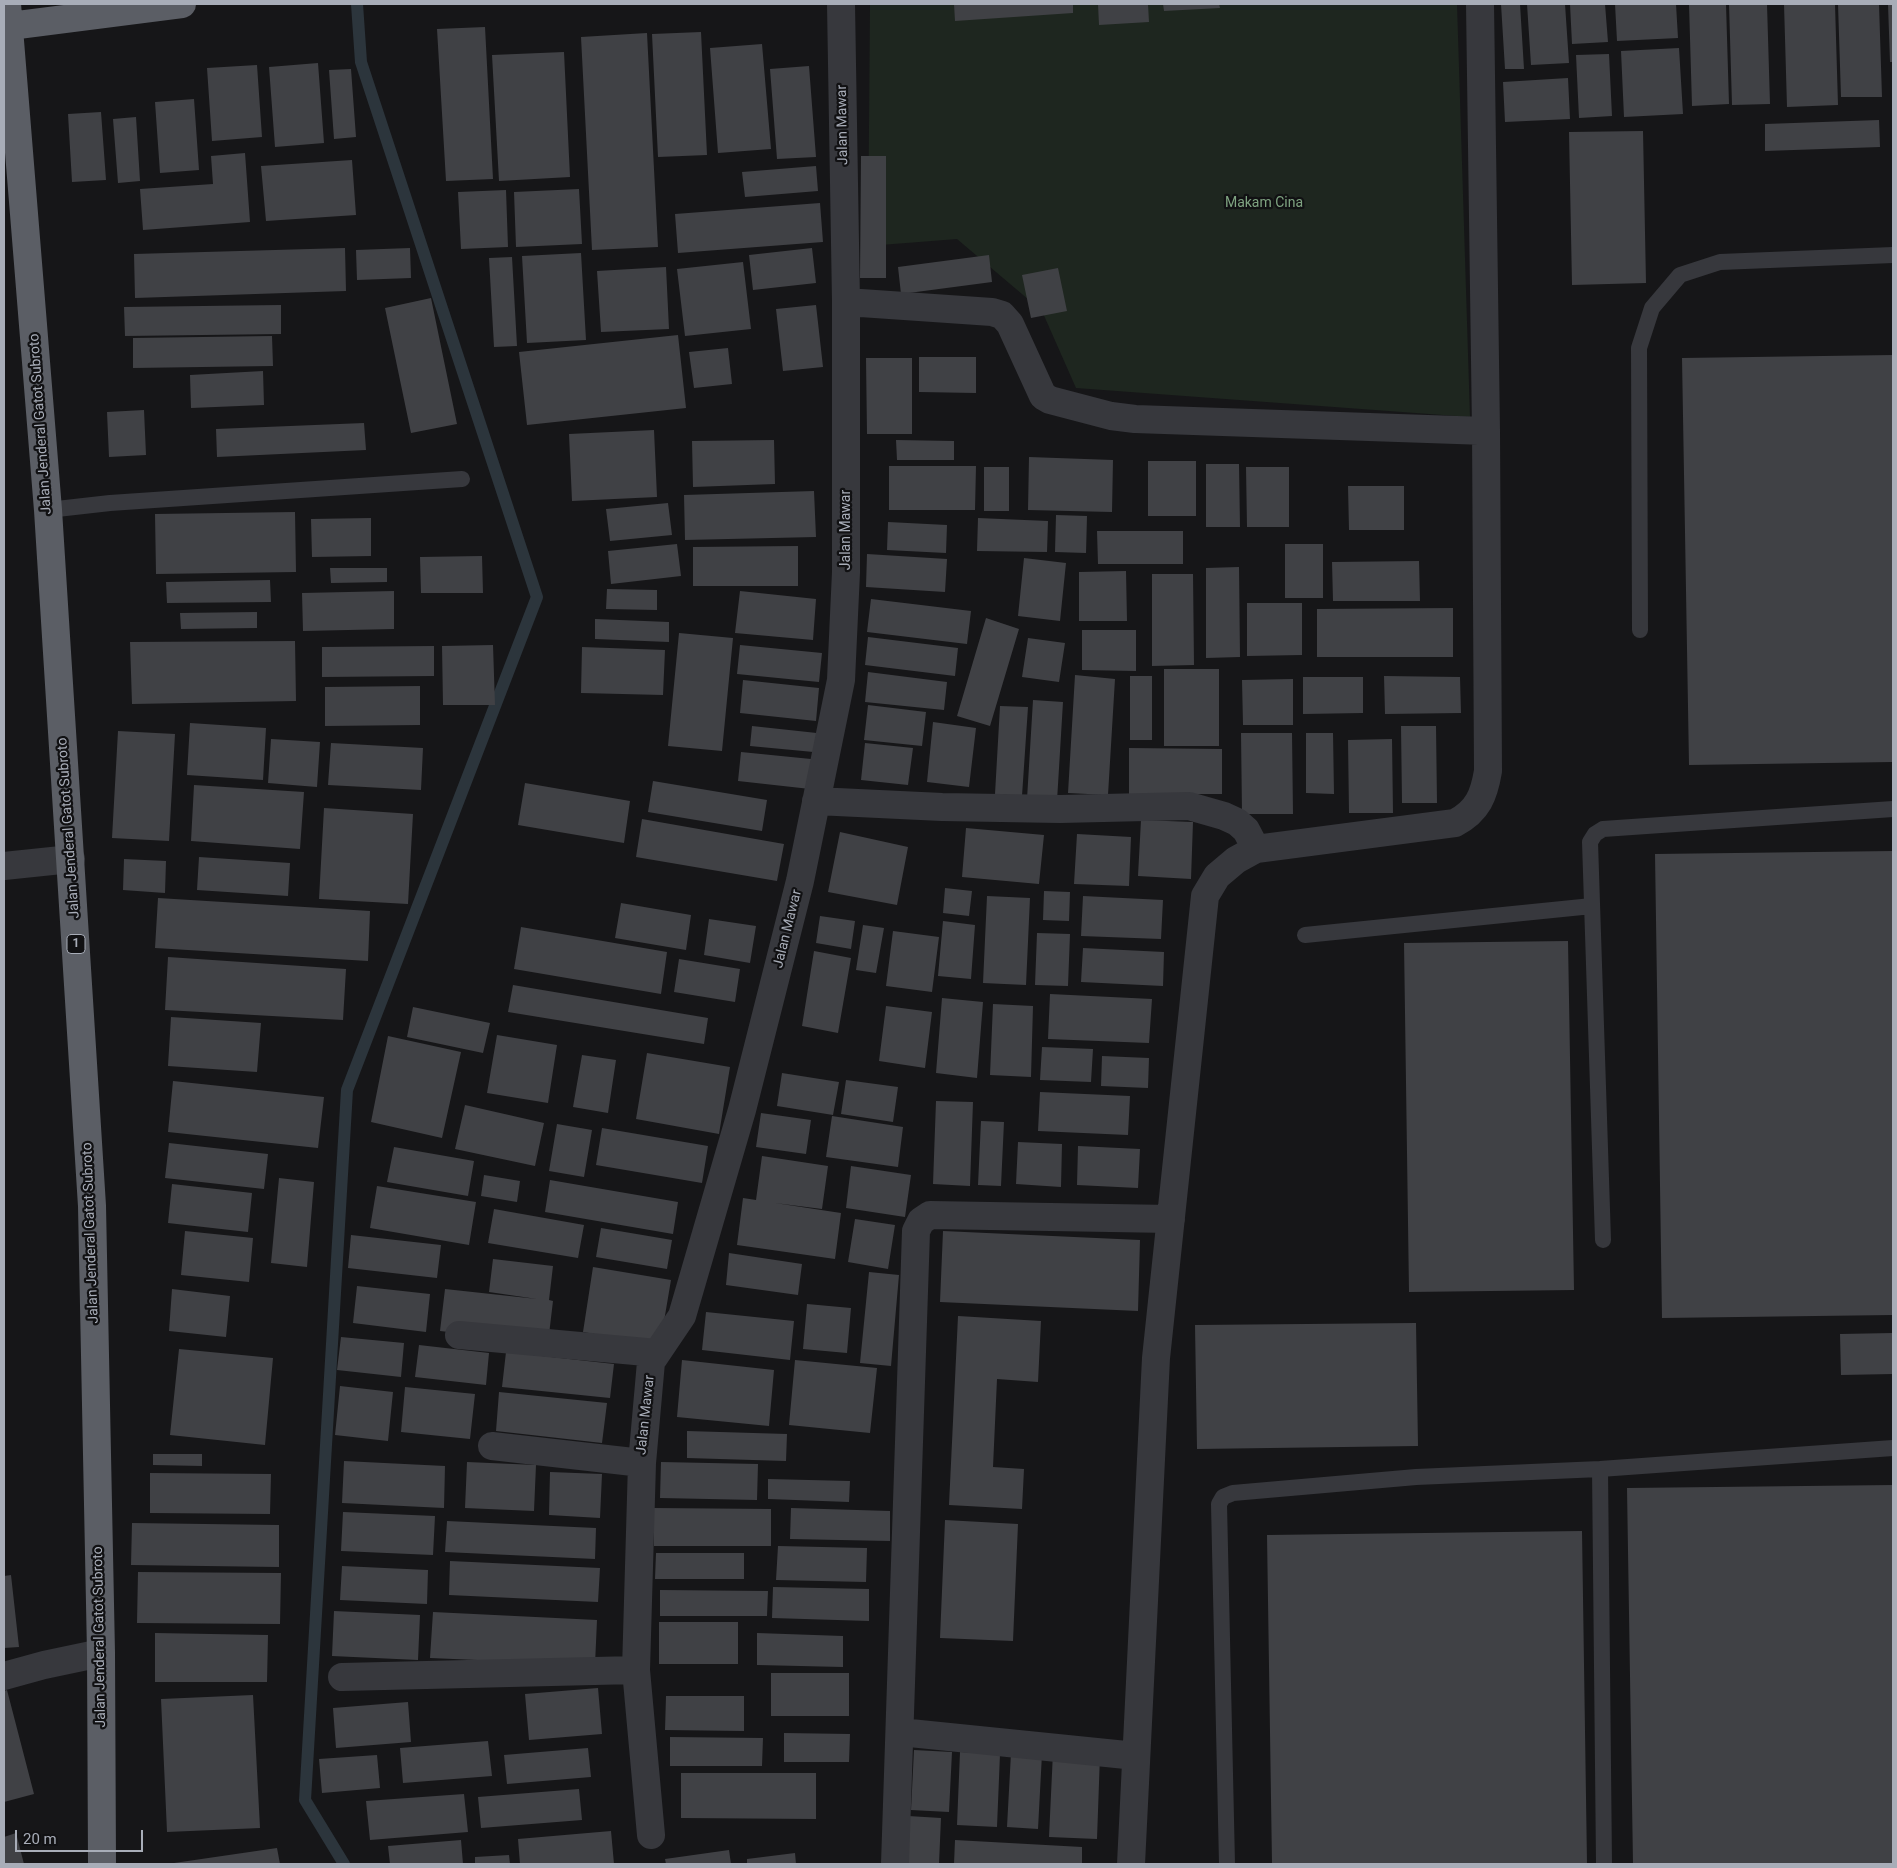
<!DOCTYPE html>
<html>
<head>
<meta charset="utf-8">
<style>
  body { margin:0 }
  #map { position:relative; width:1897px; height:1868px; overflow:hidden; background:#161618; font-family:Roboto,sans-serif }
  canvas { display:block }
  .frame { position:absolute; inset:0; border:5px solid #a8adb8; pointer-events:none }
  .scale { position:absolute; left:15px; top:1830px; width:128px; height:22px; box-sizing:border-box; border:2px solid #a8adb8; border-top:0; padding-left:6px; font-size:15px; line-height:18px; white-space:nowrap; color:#a8adb8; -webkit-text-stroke:4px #111113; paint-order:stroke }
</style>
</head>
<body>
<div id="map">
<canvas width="1897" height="1868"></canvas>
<div class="frame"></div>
<div class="scale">20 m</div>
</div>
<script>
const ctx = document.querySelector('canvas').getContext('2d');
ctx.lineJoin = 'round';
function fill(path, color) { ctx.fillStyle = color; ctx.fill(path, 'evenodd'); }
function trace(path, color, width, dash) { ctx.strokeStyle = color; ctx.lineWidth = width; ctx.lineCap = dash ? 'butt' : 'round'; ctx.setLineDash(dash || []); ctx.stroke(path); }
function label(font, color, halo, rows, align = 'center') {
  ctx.font = font + ' Roboto,sans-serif'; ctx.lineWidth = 4.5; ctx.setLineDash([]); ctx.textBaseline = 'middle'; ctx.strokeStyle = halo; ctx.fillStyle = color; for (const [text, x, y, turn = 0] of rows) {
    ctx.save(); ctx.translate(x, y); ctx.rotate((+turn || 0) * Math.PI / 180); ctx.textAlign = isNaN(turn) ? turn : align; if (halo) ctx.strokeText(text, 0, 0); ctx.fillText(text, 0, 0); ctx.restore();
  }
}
fill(new Path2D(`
  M870 4H1457L1470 417 1076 388 1042 311 957 239 868 246Z`), '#1e261f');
trace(new Path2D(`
  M344 1864 305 1800 347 1090 537 597 361 62 357 4`), '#2c353c', 12);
fill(new Path2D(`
  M954 4H1073V13L955 21Z
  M1098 4H1148L1149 22 1099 25Z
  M1163 4H1219L1220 8 1164 11Z
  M1501 4H1520L1524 69H1505Z
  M1527 4H1565L1569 63 1531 65Z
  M1570 4H1605L1608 42 1572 44Z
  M1615 4H1676L1678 38 1617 41Z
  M1689 4H1726L1729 104 1692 106Z
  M1729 4H1767L1770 104 1732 105Z
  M1784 4H1835L1838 105 1787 107Z
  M1838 4H1879L1882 97H1841Z
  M1888 4H1893V62H1890Z
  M485 27 493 179 446 181 437 29Z
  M701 32 707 155 658 157 652 34Z
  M647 33 658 247 592 250 581 37Z
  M762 44 771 149 718 153 710 48Z
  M1679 48 1683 114 1624 117 1621 51Z
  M564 52 570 177 499 181 492 55Z
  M1609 54 1612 116 1579 118 1576 55Z
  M318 63 324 143 275 147 269 67Z
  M257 65 262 137 212 141 207 68Z
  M809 66 816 157 777 159 770 69Z
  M351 69 356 137 334 139 329 70Z
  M1568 78 1570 119 1505 122 1503 82Z
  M194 99 199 170 160 173 155 102Z
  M101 112 106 180 72 182 68 114Z
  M136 117 140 181 118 183 113 119Z
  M1879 120 1880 147 1765 151V124Z
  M1643 131 1646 283 1572 285 1569 132Z
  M245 153 250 222 143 230 140 189 213 184 211 156Z
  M861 156H886V278H860Z
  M352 160 356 215 266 221 261 166Z
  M816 166 818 191 745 197 742 172Z
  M579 189 582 244 516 247 514 192Z
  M506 190 508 247 461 249 458 192Z
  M820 203 823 242 678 253 675 214Z
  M345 248 346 291 135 298 134 254Z
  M410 248 411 278 357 280 356 250Z
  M812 248 816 283 753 290 749 255Z
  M581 253 586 340 527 343 522 256Z
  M989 255 992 282 901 294 898 267Z
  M512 257 517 346 494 347 489 258Z
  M743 262 751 329 685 336 677 269Z
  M666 267 669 329 601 332 597 271Z
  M1058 268 1067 311 1031 318 1022 275Z
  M431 298 457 424 411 433 385 308Z
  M281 305V334L125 336 124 307Z
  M816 305 823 367 783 371 776 309Z
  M678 335 686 408 527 425 519 352Z
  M272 336 273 366 133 368V338Z
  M728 348 732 384 694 388 689 352Z
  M1893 355V762L1689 765 1682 358Z
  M919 357H976V393L919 392Z
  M866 358H912V434H867Z
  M263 371 264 405 191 408 190 375Z
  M144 410 146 455 109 457 107 412Z
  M364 423 366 450 217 457 216 429Z
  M654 430 657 497 572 501 569 434Z
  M774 440 775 484 693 487 692 441Z
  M896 440 954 441V460H897Z
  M1029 457 1113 460 1112 512 1028 510Z
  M1148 461H1196V516H1148Z
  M1206 464H1239L1240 527H1206Z
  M889 466H976L975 510H889Z
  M984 467H1009V511H984Z
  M1246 467H1289V527H1247Z
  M1348 486H1404V530H1349Z
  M814 491 816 537 685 540 684 495Z
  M668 503 672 535 610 541 606 509Z
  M295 512 296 572 156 574 155 514Z
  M1056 515 1087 516 1086 553 1055 552Z
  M371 518V556L312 557 311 519Z
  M978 518 1048 521 1047 552 977 551Z
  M888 522 947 525 946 553 887 550Z
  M1097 531H1183V564H1098Z
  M677 544 681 576 611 584 608 551Z
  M1285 544H1323V598H1285Z
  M798 546V586H693V547Z
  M867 554 947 559 945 592 866 587Z
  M482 556 483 593H421L420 557Z
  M1024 558 1066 563 1060 621 1018 616Z
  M1419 561 1420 601H1333L1332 562Z
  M1239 567 1240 657 1206 658V568Z
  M330 568H387V582L331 583Z
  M1126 571 1127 621H1079V572Z
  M1152 574H1193L1194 665 1152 666Z
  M270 580 271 602 167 603 166 582Z
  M607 589 657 590V610L606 609Z
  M394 591V629L303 631 302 593Z
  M740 591 816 599 813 640 735 633Z
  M871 599 971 611 967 644 867 632Z
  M1247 603H1302V655L1247 656Z
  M1453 608V657H1317V609Z
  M257 612V628L181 629 180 613Z
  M986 618 1019 629 990 726 957 716Z
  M595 619 669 622V642L595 639Z
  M1082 630H1136V671L1082 670Z
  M679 633 733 638 722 751 668 746Z
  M868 637 958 648 955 676 865 665Z
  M1028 638 1065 643 1059 682 1022 677Z
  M295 641 296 701 132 704 130 642Z
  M493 645 495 705H443L442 646Z
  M740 645 822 653 819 682 737 674Z
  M434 646V676L322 677V647Z
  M582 647 665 650 663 695 581 693Z
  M1164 669H1219V746H1164Z
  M868 672 947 682 944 710 865 702Z
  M1075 675 1115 679 1108 795 1068 793Z
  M1130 676H1152V740H1130Z
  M1384 676 1460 677 1461 713 1385 714Z
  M1303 677H1363V713L1303 714Z
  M1293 679V725H1243L1242 680Z
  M743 680 819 688 816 721 740 713Z
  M420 686V725L325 726V687Z
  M1033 700 1063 702 1057 801 1027 799Z
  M868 705 926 712 922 746 864 740Z
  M1000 706 1028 707 1022 796 995 794Z
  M933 722 976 728 969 787 927 782Z
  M190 723 266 728 263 780 187 775Z
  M752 726 826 734 824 753 750 746Z
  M1401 726H1436L1437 803H1402Z
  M118 731 175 734 169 841 112 838Z
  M1241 733H1292L1293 814H1242Z
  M1306 733H1333L1334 794 1306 793Z
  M271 739 320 742 317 787 268 783Z
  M1392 739 1393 813H1349L1348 740Z
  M331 743 423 748 421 790 328 785Z
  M865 743 913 748 908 785 861 780Z
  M1129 748 1222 749V794H1129Z
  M741 752 821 760 819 790 738 781Z
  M653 781 767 800 762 831 648 812Z
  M525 783 630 801 624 843 518 825Z
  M194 785 304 792 300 849 191 841Z
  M324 808 413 814 408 904 319 899Z
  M642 819 784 844 777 881 636 857Z
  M1141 820 1193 822 1191 879 1138 876Z
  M966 828 1044 835 1039 884 962 877Z
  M840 832 908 847 897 905 828 892Z
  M1077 834 1131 837 1129 886 1074 884Z
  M1893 851V1315L1662 1318 1655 854Z
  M199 857 290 863 288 896 197 890Z
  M124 859 166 861 165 893 123 890Z
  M945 888 972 891 969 916 943 913Z
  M1044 891 1070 892 1069 921 1043 920Z
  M987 896 1030 898 1026 985 983 983Z
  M1083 896 1163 900 1161 939 1081 936Z
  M158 898 370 911 368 961 155 948Z
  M621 903 691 915 686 950 615 938Z
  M820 916 855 921 851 949 816 943Z
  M709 919 756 926 750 963 704 955Z
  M943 921 975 925 971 979 938 976Z
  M863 925 884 928 876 973 856 970Z
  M521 927 667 952 661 994 514 969Z
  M893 931 939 937 932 992 886 986Z
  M1037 933 1070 934 1068 986 1035 985Z
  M1568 941 1574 1290 1409 1292 1404 943Z
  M1083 948 1164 952 1163 986 1081 982Z
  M814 951 851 958 838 1033 802 1026Z
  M168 957 346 969 343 1020 165 1010Z
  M679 959 740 969 735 1002 674 992Z
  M513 985 708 1018 704 1044 508 1012Z
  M1050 994 1152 999 1149 1043 1048 1039Z
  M942 998 983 1002 977 1078 936 1073Z
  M993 1004 1033 1006 1031 1077 990 1075Z
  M886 1006 932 1012 925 1068 879 1061Z
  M413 1007 490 1023 483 1053 407 1037Z
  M171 1017 261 1023 257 1072 168 1066Z
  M497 1035 557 1045 548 1103 487 1093Z
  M388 1036 461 1052 442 1138 371 1122Z
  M1042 1047 1093 1049 1091 1082 1040 1080Z
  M647 1053 730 1067 719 1134 636 1119Z
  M582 1055 616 1060 608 1113 573 1107Z
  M1102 1056 1149 1058 1148 1088 1101 1086Z
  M782 1073 839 1082 833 1115 777 1106Z
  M846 1080 898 1087 893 1122 841 1114Z
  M173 1081 324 1097 318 1148 168 1132Z
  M1040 1092 1130 1096 1128 1135 1038 1131Z
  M936 1101 973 1102 970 1186 933 1184Z
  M465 1105 544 1123 535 1166 455 1149Z
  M761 1113 811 1120 806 1154 756 1147Z
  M832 1116 903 1127 898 1167 826 1157Z
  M981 1121 1004 1122 1001 1186 978 1185Z
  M557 1124 592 1130 584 1177 549 1171Z
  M602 1128 708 1146 702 1183 596 1165Z
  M1018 1142 1062 1144 1061 1187 1016 1184Z
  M169 1143 268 1154 264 1189 165 1178Z
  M1078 1146 1140 1149 1138 1188 1077 1185Z
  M394 1147 474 1161 468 1196 387 1182Z
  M762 1156 828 1166 822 1209 775 1203 841 1213 835 1259 737 1245 743 1198 756 1200Z
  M851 1166 911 1175 905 1217 846 1208Z
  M484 1175 520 1181 517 1202 481 1196Z
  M279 1178 314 1182 307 1267 271 1263Z
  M550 1180 678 1202 673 1234 545 1212Z
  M172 1184 252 1193 248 1232 168 1223Z
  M377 1186 476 1202 469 1245 370 1228Z
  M494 1209 584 1225 578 1258 488 1243Z
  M855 1219 895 1225 888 1269 848 1262Z
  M601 1228 672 1240 667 1269 596 1257Z
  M185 1231 253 1238 249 1282 181 1275Z
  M943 1231 1140 1240 1138 1311 940 1302Z
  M351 1235 441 1245 437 1278 348 1268Z
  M729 1253 802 1264 798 1295 726 1285Z
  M493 1259 553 1266 549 1300 553 1301 548 1343 440 1331 445 1289 537 1299 489 1292Z
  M593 1267 671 1280 660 1345 583 1332Z
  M869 1272 899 1275 891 1366 860 1363Z
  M357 1286 430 1294 426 1332 353 1323Z
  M172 1289 230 1296 226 1337 169 1331Z
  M807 1304 851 1308 847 1353 803 1349Z
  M706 1312 794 1321 790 1360 702 1350Z
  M958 1316 1041 1321 1038 1382 997 1379 993 1467 1024 1469 1022 1509 949 1505Z
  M1416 1323 1418 1446 1197 1449 1195 1325Z
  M1893 1333V1374L1841 1375 1840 1334Z
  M341 1337 404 1343 401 1377 337 1370Z
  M419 1345 489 1353 486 1385 415 1377Z
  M179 1349 273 1358 265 1445 170 1435Z
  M506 1352 614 1364 610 1398 502 1387Z
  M682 1360 774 1370 769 1426 677 1417Z
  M795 1360 877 1368 870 1433 789 1425Z
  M340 1386 393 1392 388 1441 335 1435Z
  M405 1387 475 1394 470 1439 401 1432Z
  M499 1392 607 1403 602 1443 496 1431Z
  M687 1431 787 1434 786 1461 687 1458Z
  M153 1454H202V1466L153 1465Z
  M344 1461 445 1466 444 1508 342 1503Z
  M467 1462 536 1465 534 1511 465 1508Z
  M661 1462 758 1464 757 1500 660 1498Z
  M550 1472 602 1474 600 1518 549 1515Z
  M150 1473 271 1474 270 1514 150 1513Z
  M768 1479 850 1481 849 1502 768 1499Z
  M1893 1485V1864H1633L1627 1488Z
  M654 1508 771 1509V1546H654Z
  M791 1508 890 1511V1541L790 1539Z
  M343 1512 435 1516 433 1555 341 1551Z
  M945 1520 1018 1524 1013 1641 940 1638Z
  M447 1521 596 1528 595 1559 445 1552Z
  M132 1523 279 1525V1567L131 1565Z
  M1582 1531 1587 1864H1272L1267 1535Z
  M778 1546 867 1548 866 1582 776 1580Z
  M656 1553H744V1579H655Z
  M450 1561 600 1568 598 1602 449 1595Z
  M342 1566 428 1570 427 1604 340 1600Z
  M138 1572 281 1573 280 1624 137 1623Z
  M11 1575 19 1647 4 1648V1576Z
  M773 1587 869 1589V1621L772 1618Z
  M660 1590 768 1591 767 1616H660Z
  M334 1611 420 1615 418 1660 332 1656Z
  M433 1612 597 1620 595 1665 430 1658Z
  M659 1622H738V1664H659Z
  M155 1633 268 1635 267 1682H155Z
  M757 1633 843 1636V1667L757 1665Z
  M771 1673H849V1716H771Z
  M598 1688 602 1734 529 1740 525 1694Z
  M7 1690 34 1794 4 1802V1691Z
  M253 1695 260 1828 167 1832 161 1699Z
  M666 1696H744V1731L665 1730Z
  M408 1702 411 1742 336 1748 333 1708Z
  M784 1733 850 1734 849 1762H784Z
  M670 1737 763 1738 762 1766H670Z
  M488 1741 492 1776 403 1783 400 1748Z
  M588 1748 591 1777 507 1784 504 1755Z
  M914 1750 952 1752 949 1812 911 1810Z
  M960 1752 1000 1754 997 1827 957 1825Z
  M1053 1752 1100 1755 1097 1839 1049 1837Z
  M1011 1753 1042 1754 1038 1829 1007 1827Z
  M377 1755 380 1788 322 1793 319 1759Z
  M681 1773H816V1819L681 1818Z
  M579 1789 582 1820 481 1828 478 1797Z
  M464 1794 468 1832 370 1840 366 1801Z
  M908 1816 941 1818 939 1864H906Z
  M611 1831 614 1864H520L518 1839Z
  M16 1833 24 1864H4V1837Z
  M461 1840 463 1864H390L388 1846Z
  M955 1840 1082 1847V1864H954Z
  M277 1848 280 1864H174V1863Z
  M729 1850 731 1864H666L665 1859Z
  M795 1853 796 1864H747V1859Z
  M509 1855 510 1864H475V1857Z`), '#404145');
trace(new Path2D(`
  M48 510 110 503 462 479
  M1640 630 1639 348 1652 308 1680 275 1720 262 1893 255
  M1305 935 1592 906
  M1603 1240 1590 842 1595 834 1603 829 1893 809
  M1600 1469 1604 1864
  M1227 1864 1219 1504 1223 1497 1233 1493 1416 1477 1600 1469 1893 1448`), '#37383d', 16);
trace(new Path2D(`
  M846 302 992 312 1002 315 1010 324 1043 396 1050 400 1111 416 1135 419 1486 431
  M816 801 942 807 1060 809 1189 806 1224 816 1237 822 1246 830 1256 849
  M4 866 71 859
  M459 1335 657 1353
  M492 1446 642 1463
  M4 1676 44 1665 101 1653
  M342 1677 636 1670
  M900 1732 1136 1756
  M651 1835 636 1670 642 1463 651 1362 682 1316 742 1110 800 881 841 680 846 572V302L841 4
  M895 1864 916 1231 921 1221 930 1215 1171 1219
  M1131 1864 1156 1358 1205 896 1217 876 1236 860 1256 849 1455 823C1478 811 1484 795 1488 771L1486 431 1480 4`), '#37383d', 28);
trace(new Path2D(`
  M7 4 48 510 92 1206 101 1653 102 1864
  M10 26 182 4`), '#5b5e65', 28);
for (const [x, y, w] of [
  [76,944,18]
]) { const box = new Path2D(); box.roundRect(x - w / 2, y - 9.5, w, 19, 4); ctx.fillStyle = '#111113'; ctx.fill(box); trace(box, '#a8adb8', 1); }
label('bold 12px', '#a8adb8', null, [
  ["1",76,944]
]);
label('14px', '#a8adb8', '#111113', [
  ["Jalan Mawar",843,125,-91],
  ["Jalan Jenderal Gatot Subroto",41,424,-94],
  ["Jalan Mawar",846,530,-90],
  ["Jalan Jenderal Gatot Subroto",69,828,-94],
  ["Jalan Mawar",788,929,-76],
  ["Jalan Jenderal Gatot Subroto",91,1233,-92],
  ["Jalan Mawar",646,1415,-84],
  ["Jalan Jenderal Gatot Subroto",100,1637,-91]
]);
label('14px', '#7fa381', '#111113', [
  ["Makam Cina",1264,203]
]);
</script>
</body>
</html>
